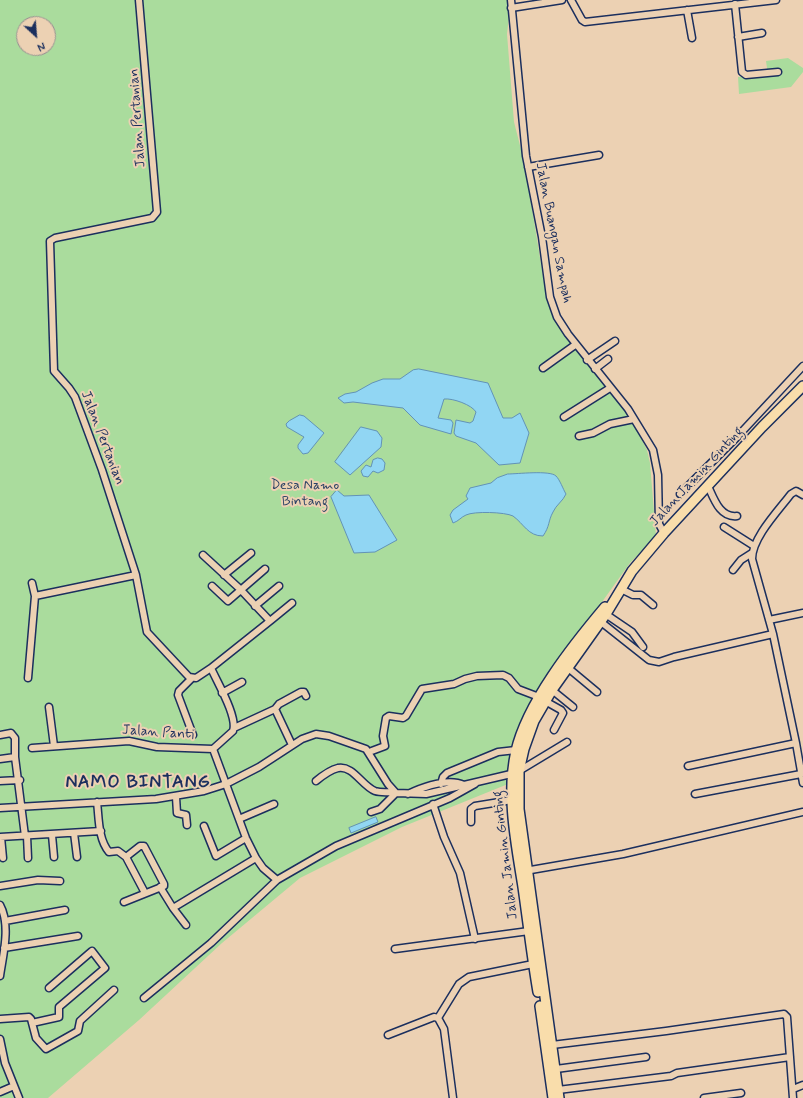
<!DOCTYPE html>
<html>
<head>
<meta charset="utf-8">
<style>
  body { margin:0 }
  #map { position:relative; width:803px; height:1098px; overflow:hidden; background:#ecd1b3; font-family:Mynerve,sans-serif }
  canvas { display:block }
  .north { position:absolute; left:16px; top:16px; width:40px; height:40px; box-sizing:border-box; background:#ecd1b3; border:1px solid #989091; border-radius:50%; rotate:154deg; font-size:11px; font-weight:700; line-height:16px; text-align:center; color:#1b2f5e }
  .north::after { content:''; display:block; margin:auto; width:14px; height:18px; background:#1b2f5e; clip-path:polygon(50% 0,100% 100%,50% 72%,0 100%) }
</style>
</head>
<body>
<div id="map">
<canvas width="803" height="1098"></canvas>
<div class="north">N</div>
</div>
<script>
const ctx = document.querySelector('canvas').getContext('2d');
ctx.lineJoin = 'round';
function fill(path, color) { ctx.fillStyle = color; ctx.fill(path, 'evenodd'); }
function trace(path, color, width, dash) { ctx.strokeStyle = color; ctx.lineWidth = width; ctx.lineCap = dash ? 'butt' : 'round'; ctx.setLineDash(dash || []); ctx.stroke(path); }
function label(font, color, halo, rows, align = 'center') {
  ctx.font = font + ' Mynerve,sans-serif'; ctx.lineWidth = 4; ctx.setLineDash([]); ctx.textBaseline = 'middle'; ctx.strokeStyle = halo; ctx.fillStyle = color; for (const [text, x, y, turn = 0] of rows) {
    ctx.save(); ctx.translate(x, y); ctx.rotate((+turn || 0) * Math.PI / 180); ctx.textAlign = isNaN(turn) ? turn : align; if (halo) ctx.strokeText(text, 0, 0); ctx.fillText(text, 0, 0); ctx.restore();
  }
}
fill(new Path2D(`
  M0 0H511L507 34 514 122 525 165 547 301 559 327 621 405 635 426 647 450 650 463 656 536 630 563 543 684 515 737 510 772 513 782 402 827 300 878 222 943 139 1020 48 1098H0ZM24 24H48V48H24Z
  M788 58 803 68V72L791 87 739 94 738 77 768 75 766 61Z`), '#aadc9d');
const water = new Path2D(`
  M419 369 488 383 503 418H512L520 413 529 433 520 463 499 465 476 443 456 436 454 433 456 420 470 423 473 421 476 412C472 405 453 398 444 399L438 418 451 420 453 423 451 434 420 425 403 408 353 402 344 403 338 398 345 394 356 392 372 383 383 379H400L413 370Z
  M300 415 304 416 324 433 308 453 303 454 298 448V445L304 437 287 427 286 424 289 421Z
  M361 427 377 431 382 438 381 447 350 475 335 462Z
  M378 458 382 459 385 463 384 470 378 473 373 471 368 477 363 476 361 471 366 465 371 467 373 460Z
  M508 474C517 474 550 470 556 476 560 480 563 489 566 494 563 501 556 505 553 512 548 521 550 526 543 536 528 536 524 524 513 516 505 512 474 511 466 515 461 517 459 521 453 523L450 515 453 510 468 499 466 496 470 488 491 483 497 478Z
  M337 490 344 496 369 495 397 540 375 552 354 553 331 497Z
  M376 817 378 822 351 833 349 828Z`);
fill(water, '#91d6f3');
trace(water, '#6293b7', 1);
const minor = new Path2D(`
  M139 0 157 212 152 218 55 238 50 241 54 371 69 388 75 397 102 470 136 575 147 632 189 677 196 678 211 668C217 682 238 717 233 731L213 749 246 838 256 858 263 868 277 880
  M511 0 526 156 542 237 550 297 557 317 568 334 628 409 653 450 658 475 659 524 664 533
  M571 0 582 20 585 22 776 0
  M735 4 742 72 746 75 778 72
  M511 8 562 0
  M687 10 692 38
  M738 37 762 33
  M528 167 599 155
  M587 360 615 341
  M543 368 575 345
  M595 369 608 359
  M564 417 610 388
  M579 436 593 433 610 424 634 419
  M708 486C714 499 720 518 737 516
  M680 494 736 438 803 366
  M803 495 796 491 791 494C778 511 752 538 752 559L773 634 796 743 803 783
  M724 527 754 546
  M203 555 240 589 270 621 211 668
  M733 570 741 560 752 553
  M224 575 251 553
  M32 583 35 596
  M212 586 228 601 265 569
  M621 589 633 595H641L653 605
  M255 606 279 586
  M604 613 632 632 643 647
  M769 620 803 613
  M270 621 292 603
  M601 622 649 660 659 662 674 657 773 634
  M567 667 597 692
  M28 678 35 596 136 575
  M192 678 179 691 178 695 193 735
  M552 690 573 707
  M222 693 242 682
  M545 701 561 710 563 713 554 730
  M49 707 54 746
  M234 728 275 709
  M0 735 11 733 15 738V757L25 836
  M292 745 275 709 279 704 301 692H304L306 696
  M32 748 129 741 157 747 213 749
  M369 752 385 746 383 736 386 718 389 716 403 718 406 716 422 689 454 684 465 679 477 676 503 675 509 678 518 689 539 697
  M0 759 15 757
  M688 766 796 743
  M519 771 567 742
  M0 781 20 780
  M316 781C322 776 330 770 338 768 353 765 362 786 375 791 381 793 387 792 394 792
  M441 784 443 777 447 773 498 752 516 750
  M408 794C423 787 448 778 464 785
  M695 794 801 774
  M176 797 177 813 186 815 187 825
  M97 802C99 818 98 839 109 852L118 851 126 857 145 893
  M433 804 444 837 460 873 475 939
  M0 808 156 799 204 791 226 784 259 767 302 739 316 734 329 736 366 749 388 784 396 793 426 794 511 774
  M371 812 380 809 396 793
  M239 819 274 804
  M471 822V809L475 806 512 800
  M204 826 216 856 246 838
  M74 833 77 857
  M52 835 54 857
  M27 836 28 858
  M0 837 101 831
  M1 837 3 858
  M525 871 623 854 803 812
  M0 886 38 880 60 881
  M160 887 173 908 256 858
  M124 902 164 886V884L144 846H140L126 857
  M0 905C11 925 3 955 0 976
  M173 908 186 925
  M5 921 65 910
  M4 948 78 936
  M395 949 529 931
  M144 998 211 943 277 880 336 846 450 798 475 784
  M438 1018 459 984 469 977 533 964
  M0 1019 29 1017 31 1019 36 1038 46 1049 78 1031 80 1021 114 990
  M32 1023 59 1017V1007L105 968 92 951 49 988
  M388 1035 434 1017 438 1018 444 1029 453 1098
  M0 1039 5 1063 19 1098
  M552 1045 666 1031 784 1014 787 1017 793 1098
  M556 1069 646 1057
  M793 1089 803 1085
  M558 1090 671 1076 677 1073 790 1057
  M0 1092 14 1086
  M704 1098 741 1093`);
const highway = new Path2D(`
  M538 992C532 957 528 922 523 887 516 843 506 795 516 751 527 703 573 645 605 607
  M540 1006 553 1098
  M559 1098 519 809V771L524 749 534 721 552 690 606 614 632 571 664 533 762 427 803 386`);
trace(minor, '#1b2f5e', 9);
trace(highway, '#1b2f5e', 12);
trace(minor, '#ecd1b3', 6);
trace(highway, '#f9ddab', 9);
label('14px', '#1b2f5e', '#ecd1b3', [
  ["Jalan Pertanian",138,118,-94],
  ["Jalan Buangan Sampah",553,233,79],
  ["Jalan Pertanian",102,438,69],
  ["Jalan Jamin Ginting",697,477,-47],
  ["Jalan Panti",158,733,4],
  ["Jalan Jamin Ginting",506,855,-97]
]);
label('14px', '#294064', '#ecd1b3', [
  ["Desa Namo",305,486],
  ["Bintang",305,502]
]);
ctx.letterSpacing = '1px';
label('bold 18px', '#1b2f5e', '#ecd1b3', [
  ["NAMO BINTANG",138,783]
]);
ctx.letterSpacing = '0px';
</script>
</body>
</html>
